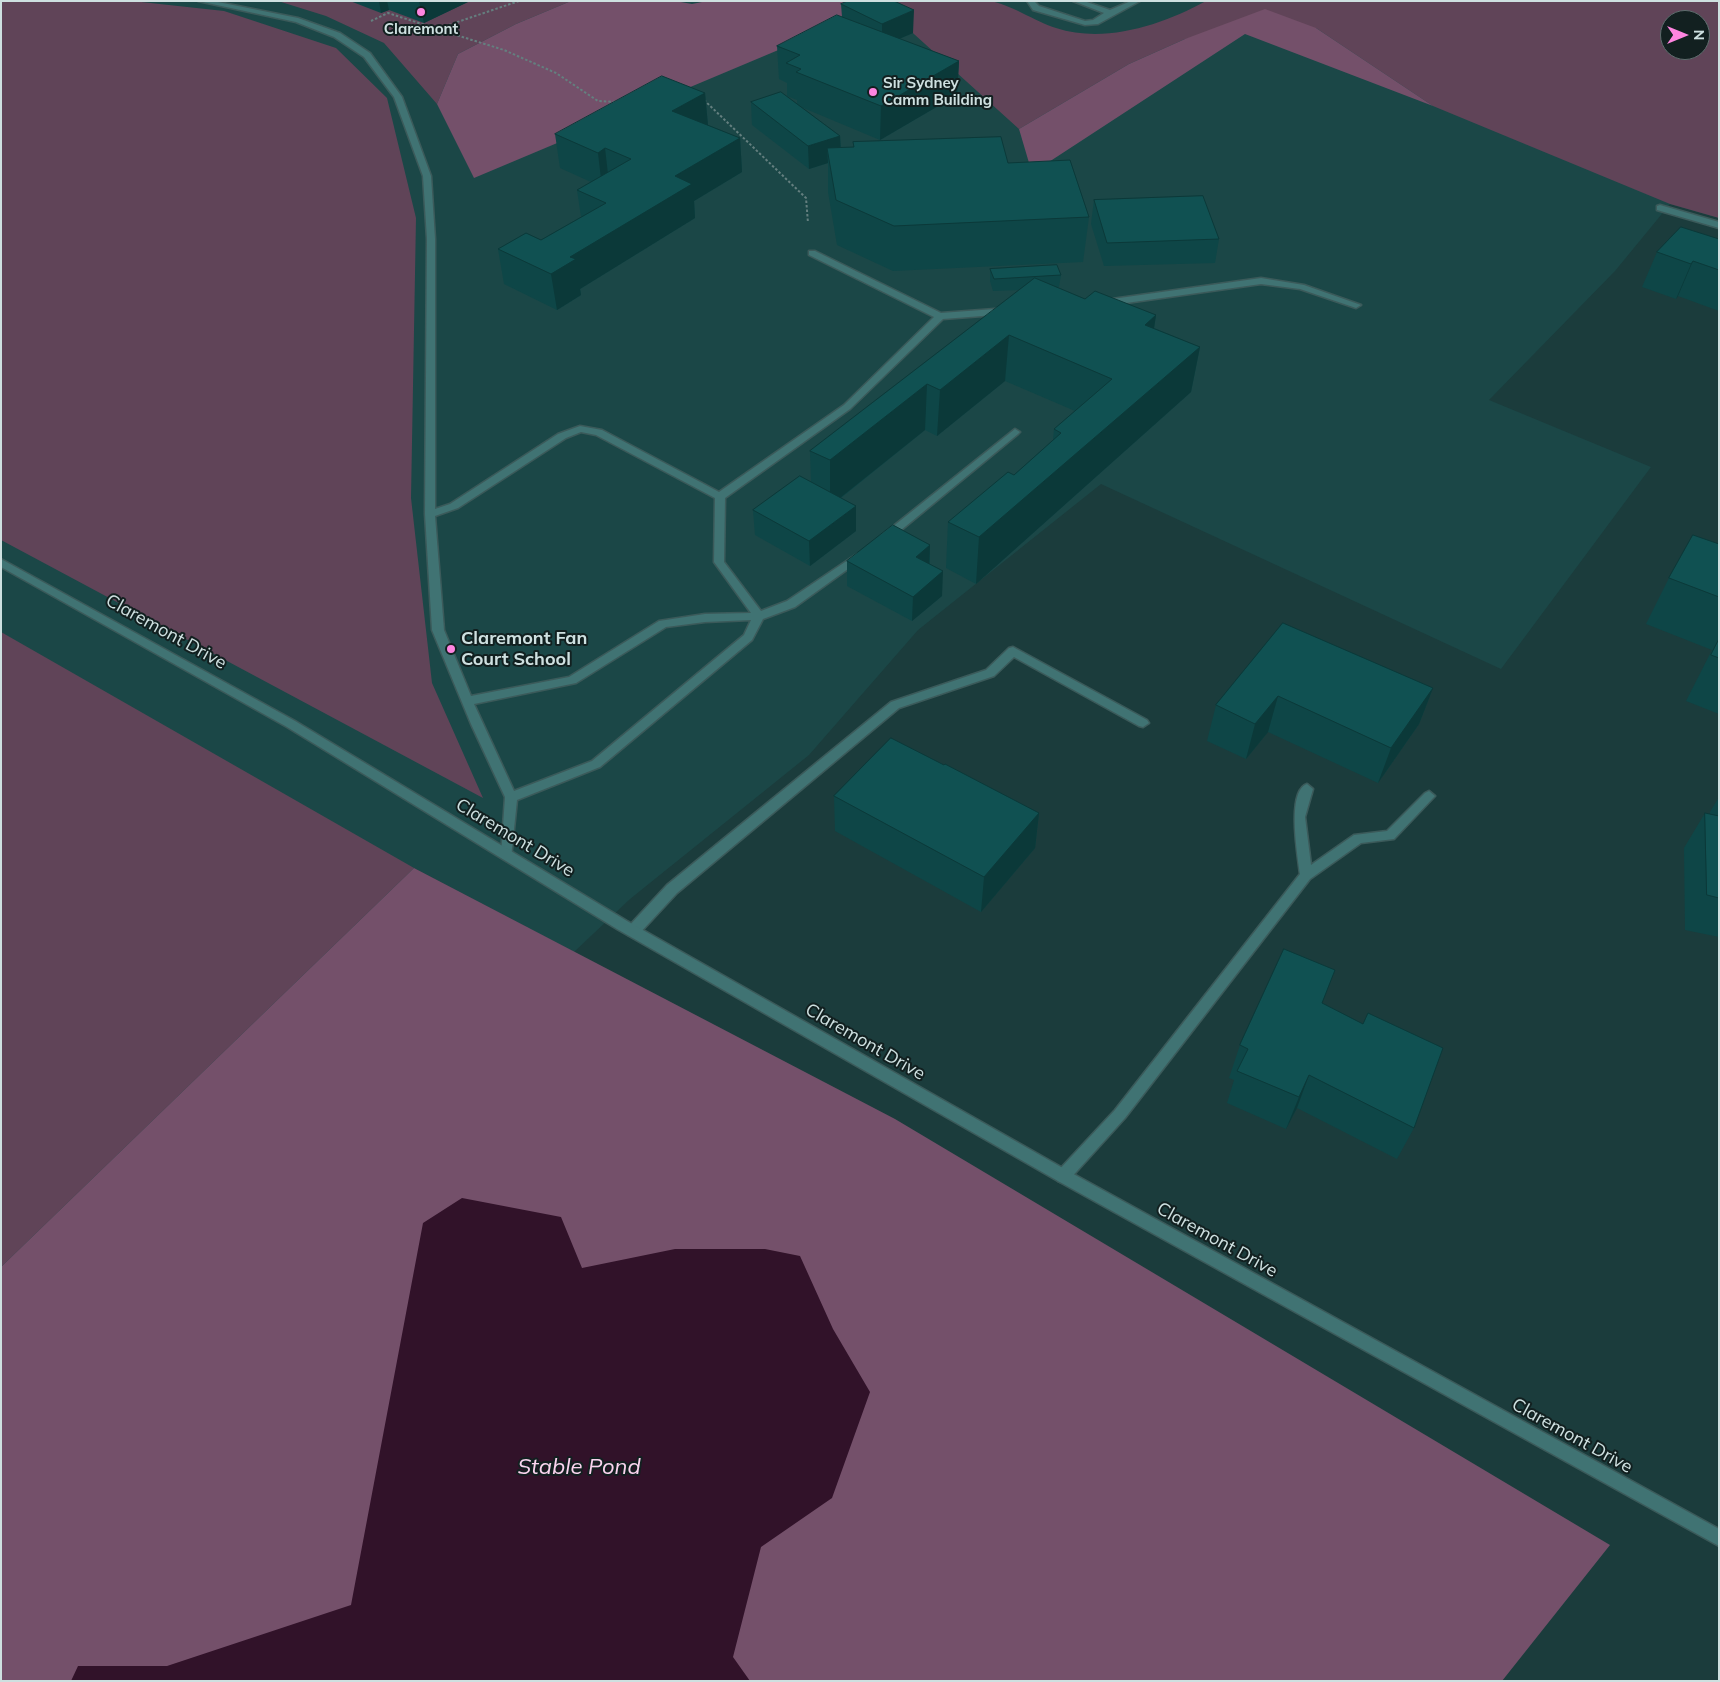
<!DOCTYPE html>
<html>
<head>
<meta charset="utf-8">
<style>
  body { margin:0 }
  #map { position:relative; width:1720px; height:1682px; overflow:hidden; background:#1b3c3c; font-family:Mulish,sans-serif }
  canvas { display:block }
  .frame { position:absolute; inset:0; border:2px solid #cee0e0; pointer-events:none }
  .north { position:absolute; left:1660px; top:10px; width:50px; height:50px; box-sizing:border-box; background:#122020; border:1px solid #5d6d6d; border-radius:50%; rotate:90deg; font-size:14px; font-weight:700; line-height:20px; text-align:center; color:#cee0e0 }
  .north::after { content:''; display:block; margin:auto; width:18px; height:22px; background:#fe85e0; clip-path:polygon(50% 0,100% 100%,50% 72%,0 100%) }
</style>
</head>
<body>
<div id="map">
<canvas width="1720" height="1682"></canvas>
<div class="frame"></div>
<div class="north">N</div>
</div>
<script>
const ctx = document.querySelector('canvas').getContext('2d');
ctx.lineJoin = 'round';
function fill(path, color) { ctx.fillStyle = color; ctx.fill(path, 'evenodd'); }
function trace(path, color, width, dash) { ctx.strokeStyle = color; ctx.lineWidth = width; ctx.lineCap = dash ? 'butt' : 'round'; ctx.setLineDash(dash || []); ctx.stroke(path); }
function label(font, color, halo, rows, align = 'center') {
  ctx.font = font + ' Mulish,sans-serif'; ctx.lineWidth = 4; ctx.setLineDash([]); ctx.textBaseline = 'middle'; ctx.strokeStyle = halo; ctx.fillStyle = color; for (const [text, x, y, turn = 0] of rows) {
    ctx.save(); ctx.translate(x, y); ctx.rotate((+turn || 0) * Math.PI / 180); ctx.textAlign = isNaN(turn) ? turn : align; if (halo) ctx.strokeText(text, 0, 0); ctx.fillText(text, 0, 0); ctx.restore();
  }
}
fill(new Path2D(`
  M1 1H1719V218L1670 204 1615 271 1489 400 1651 467 1501 669 1101 484 918 630 809 755 630 899 574 952 414 868 1 1267ZM1670 20H1700V50H1670Z`), '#1b4747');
fill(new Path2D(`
  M1 1H132L224 11 336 48 387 98 416 218 411 498 432 683 483 798 1 540Z
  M278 1H571L516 24 458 54 437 104 384 43 326 16Z
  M904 1C932 1 961 0 989 1 1008 3 1036 22 1056 28 1105 44 1162 25 1206 1H1719V218L1670 204 1433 106 1316 28 1185 39 1129 64 1019 129 883 6ZM1670 20H1700V50H1670Z
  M1 632 414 868 1 1267Z`), '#604458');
fill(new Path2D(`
  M571 1H675L692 4 707 1H904L883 6 474 178 437 104 458 54 516 24Z
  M1265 9 1316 28 1433 106 1245 34 1032 173 1019 129 1129 64 1185 39Z
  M414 868 895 1119 1610 1545 1502 1681H1V1267Z`), '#74506a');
fill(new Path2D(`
  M462 1198 561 1217 582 1268 675 1249H765L800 1256 833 1329 870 1392 832 1498 761 1547 733 1657 750 1681H71L78 1666H167L351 1605 423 1223Z`), '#311229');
const service = new Path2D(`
  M198 1H213L298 18 340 33 370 53 402 97 431 176 435 239V509L450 504 558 434 580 426 602 430 719 492 844 405 934 317 809 255V251H815L941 313 1008 308 1013 311 1008 314 943 319 850 409 725 498 724 562 761 611 787 601 857 554H865L866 556 795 607 763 619 752 640 600 767 517 800 511 858H503L501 855 505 797 471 724 432 630 425 514 427 239 423 176 394 97 364 57 334 37 296 22ZM581 432 596 435 715 498 714 562 751 613 705 614 659 621 569 677 471 696 444 630 435 516 458 508 566 438ZM751 620 744 635 592 761 514 791 474 704 576 683 666 627 705 622Z
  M1027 1H1034L1039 6 1085 21 1093 20 1104 13 1073 1H1084L1110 10 1131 1H1140L1098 24 1085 25 1033 10Z
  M1261 278 1304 285 1361 305 1356 308 1300 289 1261 284 1105 306 1100 303 1105 300Z
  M1015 429 1020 432 1018 434 889 540H881V536Z
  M1013 647 1147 720 1149 723 1143 727 1139 726 1014 657 994 676 899 708 677 893 638 935H628L626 931 628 927 667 885 891 702 986 670 1009 648Z
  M1307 784 1313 789 1305 817 1311 865 1354 835 1387 831 1425 793 1429 791 1435 796 1394 839 1361 843 1310 879 1125 1118 1068 1181 1063 1183 1058 1181 1056 1176 1058 1171 1115 1110 1300 874C1298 857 1286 791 1307 784Z`);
const minor = new Path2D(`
  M1660 205 1719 222V228L1657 210V206Z
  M1 559 295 721 627 921 1068 1171 1719 1529V1546L1058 1181 617 929 287 727 1 567Z`);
trace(service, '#3b5a5a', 3);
trace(minor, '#3b5a5a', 3);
trace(new Path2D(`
  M519 1 437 29 504 50 556 73 598 101 617 102
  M371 21 388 13 437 29
  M704 100 806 198 808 223`), '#647f7f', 2, [2.5, 2]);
fill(service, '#407373');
fill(minor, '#407373');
fill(new Path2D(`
  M350 1H470L424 23 389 10 381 13Z
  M841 4 913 33 899 39 959 61 957 95 880 140 801 107 840 136 841 147H853V142L1008 163 1089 217 1083 262 893 271 837 245 828 192V163L809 169 752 125 751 102 797 104V100L787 96V83L779 79 777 46 842 17Z
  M705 93 708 125 740 138 742 172 694 201 695 218 580 289 581 295 557 310 504 284 498 249 541 240 581 217 577 190 591 182 560 168 555 134Z
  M1094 200 1219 239 1215 263 1104 266 1091 224Z
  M1719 239V311L1678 296 1676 299 1642 287 1657 252Z
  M990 269 1061 275 1059 287 1057 288 1085 299 1156 315 1154 328 1200 347 1191 392 976 584 946 568 948 522 1014 475 1053 440 1054 429 1075 411 1005 381 937 436 925 430 841 498 856 506V531L810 566 755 535 753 510 811 482 810 451 1020 290 993 291 990 281Z
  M1719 544V714L1686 701 1712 650 1646 624 1669 578Z
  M930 545V564L942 596 912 621 847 586V561Z
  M1283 623 1433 688 1419 724 1378 783 1268 732 1246 759 1207 741 1216 705Z
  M944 765 1039 813 1035 848 981 912 835 831 834 796Z
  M1719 797V937L1685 930 1684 848 1705 813 1710 814V812Z
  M1335 970 1322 1003 1363 1024 1368 1013 1414 1128 1397 1159 1297 1108 1286 1129 1227 1103 1234 1080 1229 1078 1240 1045Z`), '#0e4647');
fill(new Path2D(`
  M379 1H387L389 10 381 13Z
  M419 1H470L424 23Z
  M914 10 913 33 882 46V24Z
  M959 61 957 95 880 140 881 106Z
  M705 93 708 126 672 111Z
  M840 136 841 159 827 148 828 163 809 169 808 146Z
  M740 138 742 172 694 201 695 218 580 289 581 295 557 310 551 274 570 257 675 176Z
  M605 148 609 183 602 187 598 153Z
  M1693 261 1678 296 1676 299 1691 264Z
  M1156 315 1149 361 1145 325Z
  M1009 335 1005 381 937 436 940 390Z
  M1200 347 1191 392 976 584 979 537Z
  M927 384 925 430 830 506V460Z
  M856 506V531L810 566 809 541Z
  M930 545 929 569 916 557Z
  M943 571 942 596 912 621 913 597Z
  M1433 688 1419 724 1378 783 1391 748Z
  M1278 696 1268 732 1246 759 1255 724Z
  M1039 813 1035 848 981 912 984 877Z
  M1309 1075 1297 1108 1286 1129 1299 1097Z`), '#0b3939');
const building = new Path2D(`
  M848 1H894L914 10 882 24 841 4Z
  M837 15 959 61 881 106 796 72 801 69 786 63 800 55 777 46Z
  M662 76 705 93 672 111 740 138 675 176 692 184 570 257 576 259 551 274 498 249 526 233 541 240 606 203 577 190 631 159 605 148 598 153 555 134Z
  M781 92 840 136 808 146 751 102Z
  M1001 137 1008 163 1070 160 1089 217 894 226 836 200 827 148 854 147 853 142Z
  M1203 196 1219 239 1107 243 1094 200Z
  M1681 227 1719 239V270L1693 261 1691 264 1657 252Z
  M1057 265 1061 275 994 279 990 269Z
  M1035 278 1085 299 1095 291 1156 315 1145 325 1200 347 979 537 948 522 1008 472 1014 475 1061 433 1054 429 1112 379 1009 335 940 390 927 384 830 460 810 451Z
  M800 476 856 506 809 541 753 510Z
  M893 525 930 545 916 557 943 571 913 597 847 561Z
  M1693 535 1719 544V597L1669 578Z
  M1283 623 1433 688 1391 748 1278 696 1255 724 1216 705Z
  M1719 639V658L1711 655Z
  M891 738 944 765 945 764 1039 813 984 877 834 796Z
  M1705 813 1719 816V898L1707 895Z
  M1284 949 1335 970 1322 1003 1363 1024 1368 1013 1443 1048 1414 1128 1309 1075 1299 1097 1237 1071 1248 1049 1240 1045Z`);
fill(building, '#105152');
trace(building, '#0b3939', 1);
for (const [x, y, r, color] of [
  [421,12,5,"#fe85e0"],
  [873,92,5,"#fe85e0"],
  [451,649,5,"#fe85e0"]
]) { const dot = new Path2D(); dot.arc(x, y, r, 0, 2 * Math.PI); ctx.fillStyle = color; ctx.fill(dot); trace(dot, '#122020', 2); }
label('bold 15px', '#cee0e0', '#122020', [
  ["Claremont",421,29],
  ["Sir Sydney",883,83,"left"],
  ["Camm Building",883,100,"left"]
]);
label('18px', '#cee0e0', '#122020', [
  ["Claremont Drive",166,632,29],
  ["Claremont Drive",515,838,31],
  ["Claremont Drive",865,1042,30],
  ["Claremont Drive",1217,1240,29],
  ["Claremont Drive",1572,1436,29]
]);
label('bold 18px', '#cee0e0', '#122020', [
  ["Claremont Fan",461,639],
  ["Court School",461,660]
], 'left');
label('italic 22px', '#fbd4ef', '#122020', [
  ["Stable Pond",579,1467]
]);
</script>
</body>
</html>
